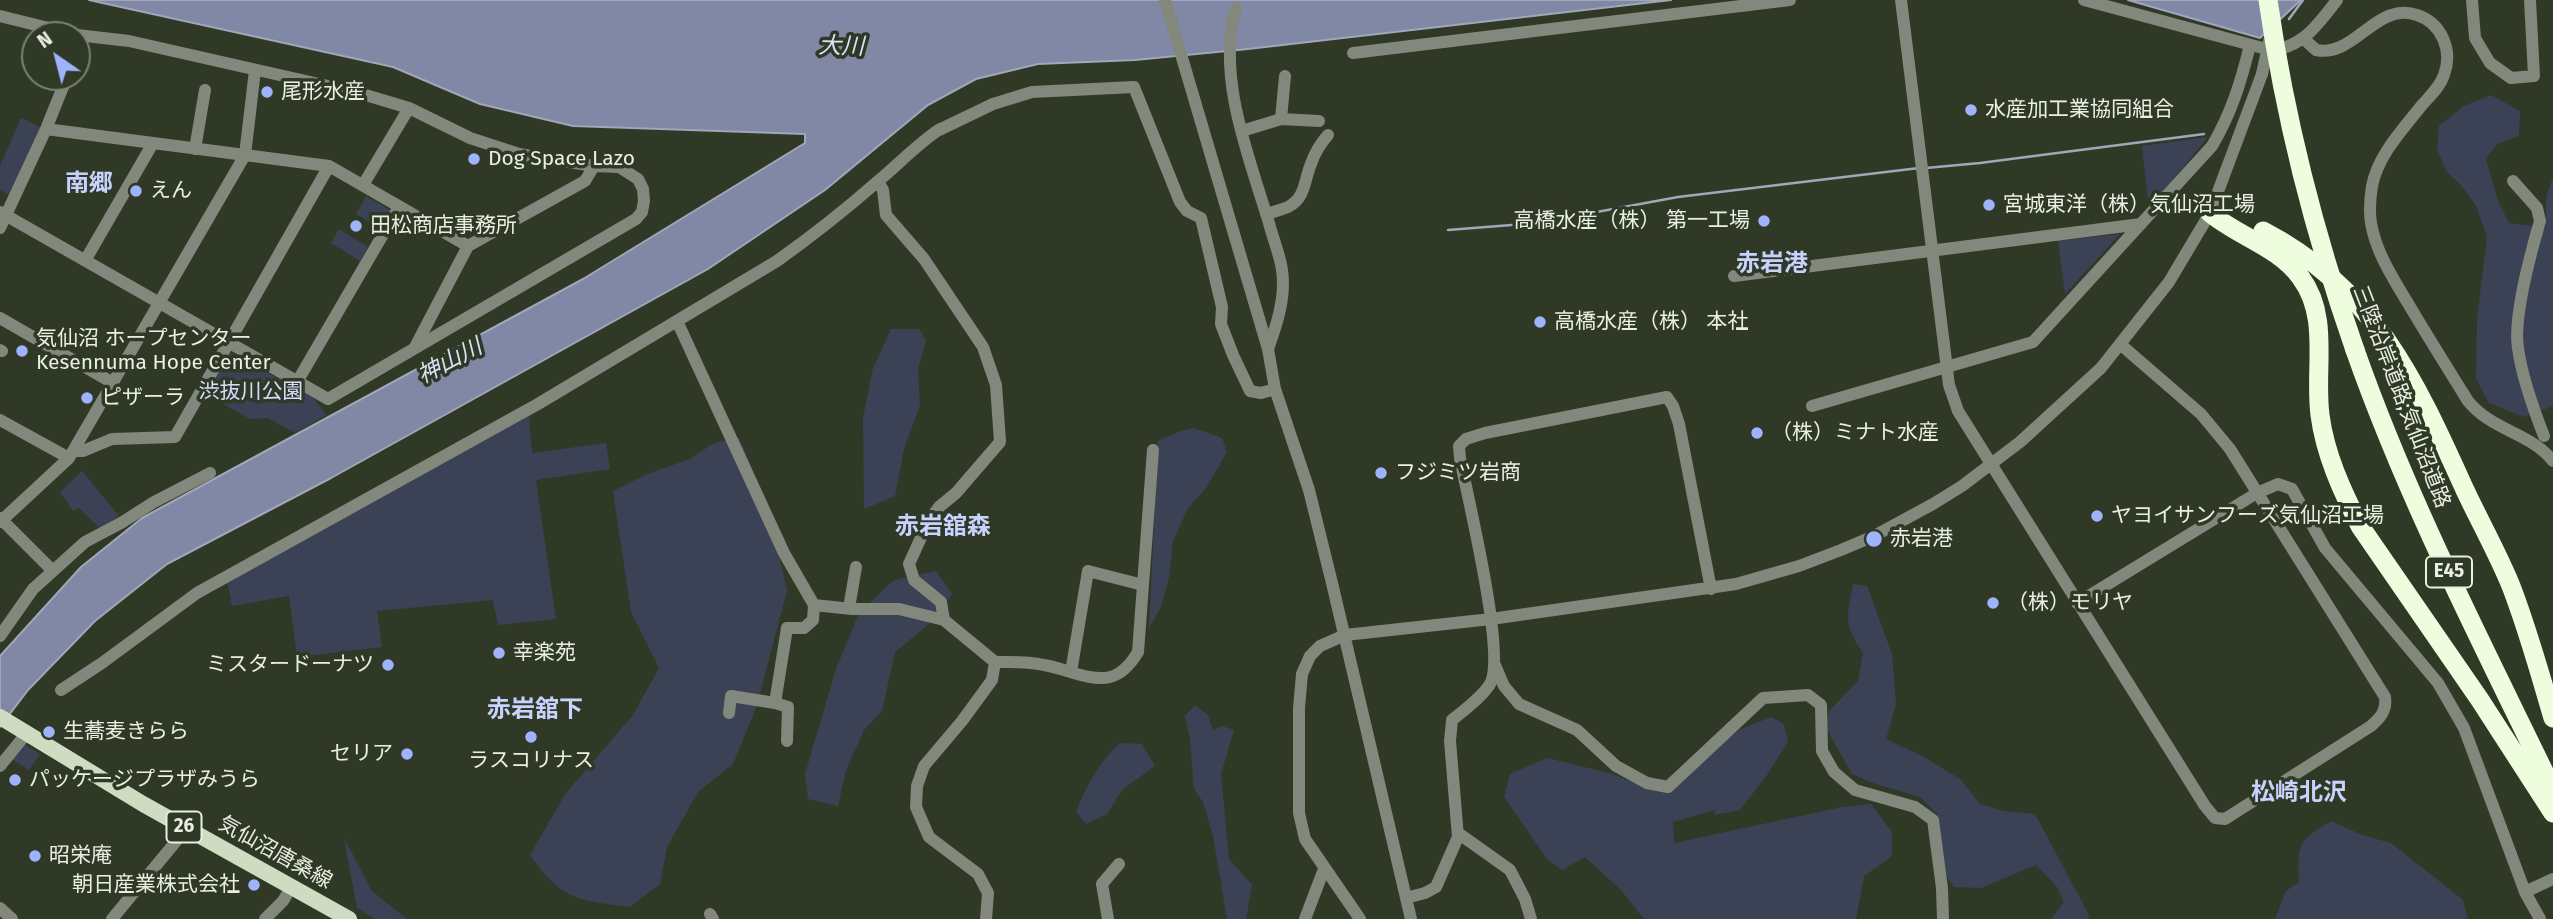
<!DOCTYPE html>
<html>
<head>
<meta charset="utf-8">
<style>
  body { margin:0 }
  #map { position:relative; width:2553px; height:919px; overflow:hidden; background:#303926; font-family:"Fira Sans",sans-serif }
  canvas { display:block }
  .north { position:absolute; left:21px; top:21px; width:70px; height:70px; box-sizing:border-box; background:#303926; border:2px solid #7a8272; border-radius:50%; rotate:325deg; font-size:19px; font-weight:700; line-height:28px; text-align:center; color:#e8efe3 }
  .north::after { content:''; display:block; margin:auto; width:24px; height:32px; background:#9fb3fd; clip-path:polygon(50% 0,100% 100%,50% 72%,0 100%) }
</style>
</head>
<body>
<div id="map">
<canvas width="2553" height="919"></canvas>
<div class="north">N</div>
</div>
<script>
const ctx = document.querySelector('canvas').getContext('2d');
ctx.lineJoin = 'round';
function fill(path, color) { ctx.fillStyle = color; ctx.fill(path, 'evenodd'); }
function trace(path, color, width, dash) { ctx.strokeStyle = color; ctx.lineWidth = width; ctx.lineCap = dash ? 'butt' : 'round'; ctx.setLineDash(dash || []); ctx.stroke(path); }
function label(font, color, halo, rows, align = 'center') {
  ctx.font = font + ' "Fira Sans","Noto Sans JP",sans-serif'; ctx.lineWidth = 7; ctx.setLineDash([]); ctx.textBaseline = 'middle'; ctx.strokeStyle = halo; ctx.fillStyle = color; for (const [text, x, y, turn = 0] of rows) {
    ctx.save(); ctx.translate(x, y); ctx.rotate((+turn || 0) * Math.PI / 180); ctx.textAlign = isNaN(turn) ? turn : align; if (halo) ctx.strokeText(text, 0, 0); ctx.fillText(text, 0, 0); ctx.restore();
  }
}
fill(new Path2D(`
  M2491 95 2520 111 2519 136 2497 144 2486 159 2498 201 2509 223 2546 228C2546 212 2544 194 2553 179V406L2524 417 2489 403 2476 379 2477 320 2487 236 2476 206 2461 185 2447 172 2437 150 2439 126 2464 106Z
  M21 118 40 127 10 195 0 190V166Z
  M2208 137 2156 200 2148 201 2142 146Z
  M366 196 390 210 380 228 356 214Z
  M339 229 368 247 360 261 331 243Z
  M2120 234 2065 294 2058 241Z
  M891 329H919L926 340 918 369 920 405 904 449 895 496 864 509 863 418 873 368Z
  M229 352 313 397 326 415 295 433 268 418 250 419 202 392Z
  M529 416 532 453 606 443 610 469 536 480 556 619 498 625 493 600 377 611 382 647 297 657 289 596 232 606 227 581Z
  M1194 428 1222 438 1227 452 1206 488 1188 508 1173 541 1169 577 1161 607 1149 628 1158 441 1180 431Z
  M739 437 768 507 787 591 756 708 733 764 698 792 667 847 660 884 630 907C578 900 562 901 530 855L566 793 633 715 659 668 631 612 613 491 647 474 690 459 714 443Z
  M82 471 119 516 101 529 79 508 73 511 60 492Z
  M936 571 952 594 934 620 895 652 882 711 864 730 846 770 838 806 808 799 805 774 836 669 859 613 894 580Z
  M1853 584 1867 586 1892 654 1896 704 1886 739 1924 757 1960 779 1980 804 2004 811 2035 814 2089 915 2088 919H2051L2064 902 2057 887 2036 865 1981 888 1954 887 1945 874 1937 814 1920 797 1873 783 1852 774 1825 726 1829 711 1858 681 1863 653C1843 624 1847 617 1853 584Z
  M1195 705 1208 715 1213 730 1222 726 1234 730 1221 774 1229 859 1252 885 1246 919H1227L1213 836 1203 802 1194 789 1190 739 1185 716Z
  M1771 717 1784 724 1788 741 1767 775 1740 810 1714 815 1715 810 1673 822 1674 843 1842 807 1871 804 1892 832V856L1864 876 1856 919H1644L1621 890 1585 857 1562 870 1548 860 1504 797 1510 774 1547 758 1609 773 1647 787 1679 778 1709 752 1739 730Z
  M19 741 40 754 29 770 8 757Z
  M1120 743 1142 744 1155 766 1123 789 1107 814 1086 824 1076 812C1088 783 1097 765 1120 743Z
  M2331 821 2362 835 2391 843 2463 900 2468 919H2275L2286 891 2299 882C2298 843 2297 842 2331 821Z
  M344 838 372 891 407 919H375L357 908Z`), '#3c4256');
const water = new Path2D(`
  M89 0H1671L1248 49 1135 60 1038 64 976 79 928 105 825 190 708 269 331 478 167 564 95 621 28 690 0 727V656L81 567 142 518 583 279 805 143V134L573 126 480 104 393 67Z
  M2128 0H2301L2260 38Z`);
fill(water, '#8088a5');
trace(water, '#9fa7b8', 2);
trace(new Path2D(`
  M2289 19 2303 0
  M1926 168 1980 163 2204 134
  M1448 230 1537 223 1678 197 1919 168`), '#9fa7b8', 2.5);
trace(new Path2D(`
  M1165 0 1268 349 1275 389 1309 490 1332 583 1411 919
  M1901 0 1949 385 1958 411 2205 806 2215 818 2225 819 2371 726C2380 718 2387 711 2385 697L2230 449 2201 414 2120 344
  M2084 0 2270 50C2302 49 2319 23 2337 0
  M2472 0 2475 38 2490 63 2511 78 2534 76 2530 0
  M1236 8C1216 76 1249 157 1269 223 1273 239 1280 255 1282 270 1286 297 1277 324 1268 349
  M0 16 77 35
  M2304 39 2316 50C2355 58 2376 1 2417 15 2442 23 2453 51 2444 75 2440 87 2430 96 2422 105 2403 129 2378 155 2372 186 2370 199 2369 211 2371 223 2376 253 2394 280 2409 305 2428 337 2448 369 2468 401 2492 431 2530 432 2553 461
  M77 52 83 37
  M1353 53 1790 0
  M1281 119 1285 76
  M46 129 329 166 468 246
  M939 130 993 104 1032 92 1134 87 1180 202 1187 211 1201 218 1222 307 1221 324 1233 355 1250 391 1261 393 1275 389
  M1242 131 1281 119 1319 121
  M195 149 205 90
  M2513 181 2537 208 2540 221C2531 252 2513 317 2518 348 2522 378 2533 408 2544 436
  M878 182 883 190 886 215 924 259 983 347 996 385 1000 442 956 493 939 507 928 522 909 564 914 580 941 602 944 620 995 662
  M363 185 409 108
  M0 212 328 399 636 219 642 212 644 201 643 189 638 179 619 167 594 166 519 154 470 138 409 108 359 93 129 41 77 35
  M1266 214C1273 212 1281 210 1288 207 1306 198 1304 180 1311 164 1315 152 1320 144 1328 135
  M0 228 46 129 67 77
  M86 259 153 143
  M1734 276 2141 224
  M0 318 113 383
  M677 321 784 553 814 605
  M415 347 468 246 585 181 594 166
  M0 350 2 351
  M297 382 399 207
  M1812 406 2033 342 2212 146C2231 114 2241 82 2250 45
  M0 420 69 458
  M74 451H83L112 439 175 437 329 166
  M0 518 53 571
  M0 522 69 458 245 155 255 70
  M2077 603 2257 493 2278 484 2292 489 2325 548 2438 683 2464 728 2525 892 2540 919
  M849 608 856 567
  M0 636 33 589 85 542 121 523 154 502 210 473
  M1495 665 1504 686 1519 704 1577 730 1616 766 1647 783 1668 787 1763 698 1808 695 1821 705 1822 751 1834 772 1855 790 1915 807 1933 820 1942 888 1943 919
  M1071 672 1088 571 1143 585
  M61 690 102 663 197 593 538 404 777 261C812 236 845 210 877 182 899 164 917 144 940 129
  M775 703 788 707 787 741
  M729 713 731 696 775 703 787 628H804L813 620 814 605 852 609H899L944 620
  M0 766 22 739
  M1458 833 1510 870 1525 899 1531 919
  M2525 892 2553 879
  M1406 898 1425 893 1436 887 1458 837 1450 741 1452 720C1463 711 1485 695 1491 682 1505 650 1468 499 1460 458L1459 446 1466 439 1485 433 1667 397 1673 406 1679 424 1711 589
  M0 908 12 919
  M710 914 713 919
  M112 919 187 828
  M265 919 283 901 292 886
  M986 919 988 893 978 874 929 837 916 807 917 786 924 766 962 721 992 680 995 662C1012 662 1028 661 1044 665 1064 668 1090 682 1110 677 1122 674 1132 662 1138 652L1153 450
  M1108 919 1102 884 1119 864
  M1305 919 1324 869
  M1360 919 1305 839 1299 813V708L1302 674 1310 656 1320 646 1345 635 1491 619 1736 584 1799 566 1841 550 1874 536 1933 504 1962 486 2020 442 2101 368 2169 282 2210 213 2262 74`), '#82897c', 12);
trace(new Path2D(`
  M0 717 143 804 349 919`), '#cfdcc2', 16);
trace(new Path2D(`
  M2210 213C2239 237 2279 247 2301 278 2330 317 2314 369 2320 415 2325 454 2342 491 2360 526L2480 700 2553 813
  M2263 231C2375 289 2416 382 2465 490 2480 522 2498 554 2511 586 2528 630 2540 674 2553 718
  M2355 350C2408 501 2483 645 2553 790`), '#edfdde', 19);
trace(new Path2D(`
  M2262 74 2270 37`), '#82897c', 12);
trace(new Path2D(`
  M2268 0C2285 119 2315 236 2355 350`), '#edfdde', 19);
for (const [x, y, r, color] of [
  [267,92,7,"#9fb3fd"],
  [1971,110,7,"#9fb3fd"],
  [474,159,7,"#9fb3fd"],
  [136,191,7,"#9fb3fd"],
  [1989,205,7,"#9fb3fd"],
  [1764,221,7,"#9fb3fd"],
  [356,226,7,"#9fb3fd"],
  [1540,322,7,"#9fb3fd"],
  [22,351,7,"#9fb3fd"],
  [87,398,7,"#9fb3fd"],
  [1757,433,7,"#9fb3fd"],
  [1381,473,7,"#9fb3fd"],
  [2097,516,7,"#9fb3fd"],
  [1874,539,9,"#9fb3fd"],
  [1993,603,7,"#9fb3fd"],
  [499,653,7,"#9fb3fd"],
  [388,665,7,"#9fb3fd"],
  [49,732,7,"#9fb3fd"],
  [531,737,7,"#9fb3fd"],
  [407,754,7,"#9fb3fd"],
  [15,780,7,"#9fb3fd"],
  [35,856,7,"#9fb3fd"],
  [254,885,7,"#9fb3fd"]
]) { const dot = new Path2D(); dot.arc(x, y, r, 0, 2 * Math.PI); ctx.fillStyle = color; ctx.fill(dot); trace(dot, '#303926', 2.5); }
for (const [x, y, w] of [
  [2449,572,46],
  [184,827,35]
]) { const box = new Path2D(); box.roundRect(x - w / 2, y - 15.5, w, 31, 5); ctx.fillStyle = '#303926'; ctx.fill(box); trace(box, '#e8efe3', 2); }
label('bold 19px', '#e8efe3', null, [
  ["E45",2449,572],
  ["26",184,827]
]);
label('21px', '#e8efe3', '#303926', [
  ["尾形水産",281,92],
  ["水産加工業協同組合",1985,110],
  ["Dog Space Lazo",488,159],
  ["えん",150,191],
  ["宮城東洋（株）気仙沼工場",2003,205],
  ["高橋水産（株） 第一工場",1750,221,"right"],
  ["田松商店事務所",370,226],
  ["高橋水産（株） 本社",1554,322],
  ["気仙沼 ホープセンター",36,339],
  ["Kesennuma Hope Center",36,363],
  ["ピザーラ",101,398],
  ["（株）ミナト水産",1771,433],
  ["フジミツ岩商",1395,473],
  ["ヤヨイサンフーズ気仙沼工場",2111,516],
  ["赤岩港",1890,539],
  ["（株）モリヤ",2007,603],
  ["幸楽苑",513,653],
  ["ミスタードーナツ",374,665,"right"],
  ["生蕎麦きらら",63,732],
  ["セリア",393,754,"right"],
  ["ラスコリナス",531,761,"center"],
  ["パッケージプラザみうら",29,780],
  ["昭栄庵",49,856],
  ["朝日産業株式会社",240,885,"right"]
], 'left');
label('21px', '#d4ddfd', '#303926', [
  ["渋抜川公園",251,392]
]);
label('21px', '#e8efe3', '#303926', [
  ["三陸沿岸道路;気仙沼道路",2401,397,69],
  ["気仙沼唐桑線",275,853,29]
]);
label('italic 23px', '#dae0f5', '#303926', [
  ["大川",841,47,1],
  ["神山川",450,362,-28]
]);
label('bold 24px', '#c7d3fe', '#303926', [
  ["南郷",89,184],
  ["赤岩港",1772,264],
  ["赤岩舘森",943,527],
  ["赤岩舘下",535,710],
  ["松崎北沢",2299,793]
]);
</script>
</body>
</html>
